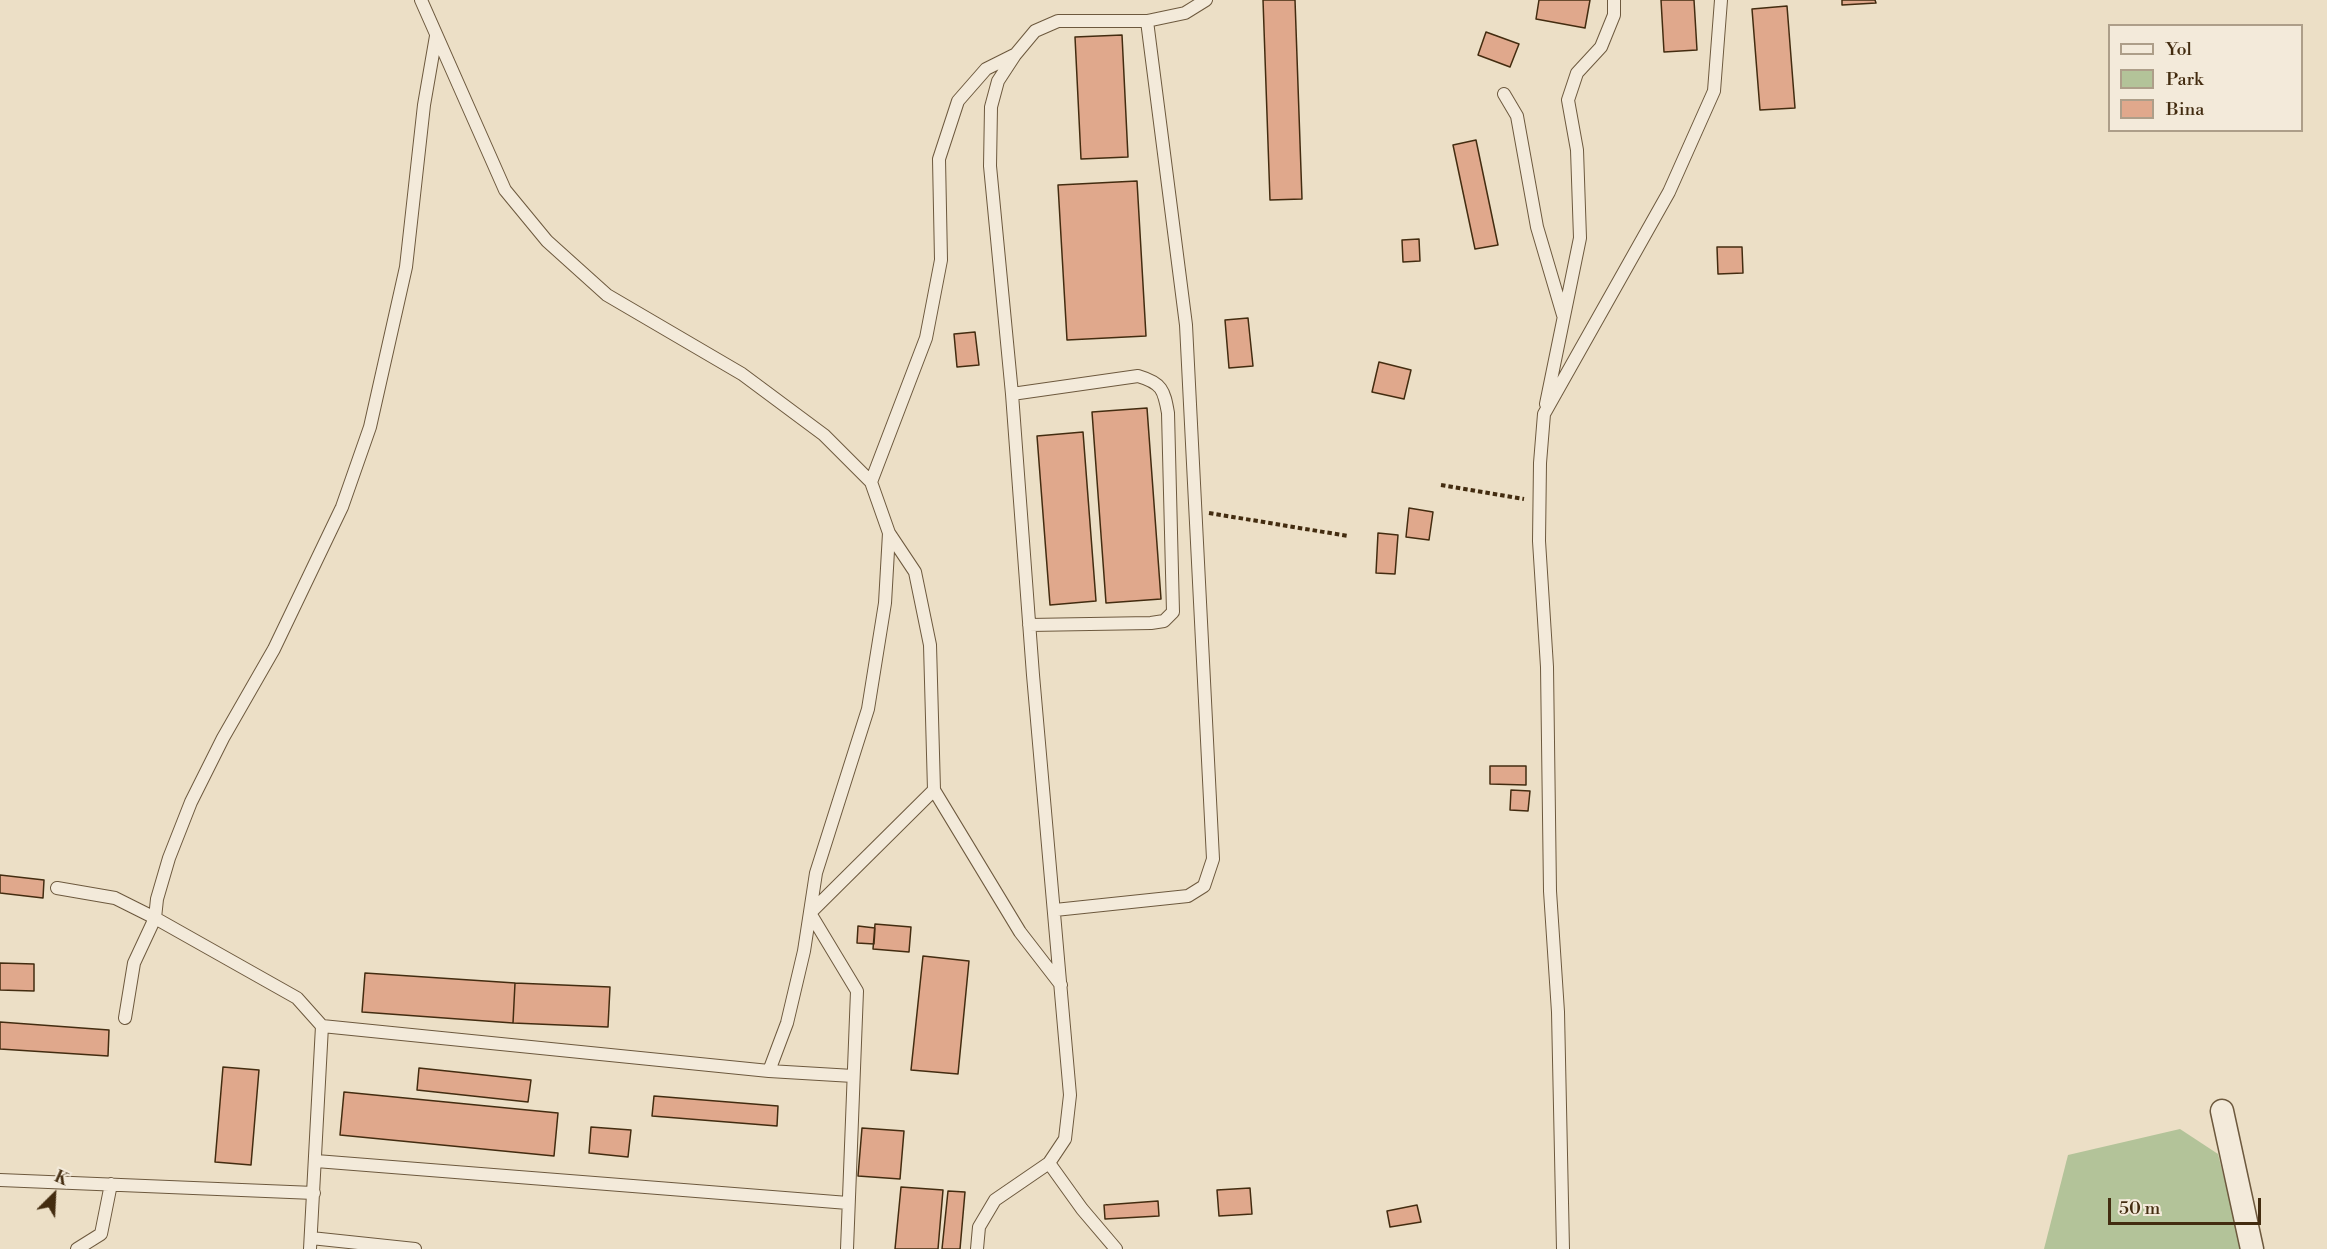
<!DOCTYPE html>
<html>
<head>
<meta charset="utf-8">
<style>
  body { margin:0 }
  #map { position:relative; width:2327px; height:1249px; overflow:hidden; background:#ecdfc6; font-family:"Libre Bodoni",serif }
  canvas { display:block }
  .legend { position:absolute; left:2108px; top:24px; width:195px; height:108px; box-sizing:border-box; background:#f3eada; border:2px solid #ad9e89; margin:0; padding:8px 10px; list-style:none; font-size:18px; color:#432c10 }
  .legend li { display:flex; align-items:center; gap:12px; height:30px }
  .legend b { width:30px; border:2px solid #ad9e89 }
  .north { position:absolute; left:24px; top:1165px; width:60px; height:60px; -webkit-text-stroke:4px #f3eada; paint-order:stroke; rotate:24deg; font-size:16px; font-weight:700; line-height:24px; text-align:center; color:#432c10 }
  .north::after { content:''; display:block; margin:auto; width:21px; height:27px; background:#432c10; clip-path:polygon(50% 0,100% 100%,50% 72%,0 100%) }
  .scale { position:absolute; left:2108px; top:1198px; width:153px; height:27px; box-sizing:border-box; border:3px solid #432c10; border-top:0; padding-left:8px; font-size:18px; line-height:21px; white-space:nowrap; color:#432c10; -webkit-text-stroke:4px #f3eada; paint-order:stroke }
</style>
</head>
<body>
<div id="map">
<canvas width="2327" height="1249"></canvas>
<ul class="legend">
<li><b style="height:8px;background:#f3eada"></b>Yol</li>
<li><b style="height:16px;background:#b3c399"></b>Park</li>
<li><b style="height:16px;background:#e0a88c"></b>Bina</li>
</ul>
<div class="north">K</div>
<div class="scale">50 m</div>
</div>
<script>
const ctx = document.querySelector('canvas').getContext('2d');
ctx.lineJoin = 'round';
function fill(path, color) { ctx.fillStyle = color; ctx.fill(path, 'evenodd'); }
function trace(path, color, width, dash) { ctx.strokeStyle = color; ctx.lineWidth = width; ctx.lineCap = dash ? 'butt' : 'round'; ctx.setLineDash(dash || []); ctx.stroke(path); }
fill(new Path2D(`
  M2180 1129 2218 1154 2242 1249H2044L2068 1155Z`), '#b3c399');
const building = new Path2D(`
  M1263 0H1295L1302 199 1270 200Z
  M1539 0H1590L1585 28 1536 19Z
  M1661 0H1694L1697 50 1664 52Z
  M1842 0H1875L1876 3 1842 5Z
  M1787 6 1795 108 1760 110 1752 9Z
  M1486 32 1519 44 1510 67 1478 55Z
  M1122 35 1128 157 1081 159 1075 37Z
  M1476 140 1498 245 1475 249 1453 145Z
  M1137 181 1146 336 1067 340 1058 185Z
  M1419 239 1420 261 1403 262 1402 240Z
  M1717 247H1742L1743 273 1718 274Z
  M1248 318 1253 366 1229 368 1225 320Z
  M975 332 979 365 957 367 954 334Z
  M1379 362 1411 370 1404 399 1372 392Z
  M1147 408 1161 599 1106 603 1092 412Z
  M1083 432 1096 601 1050 605 1037 436Z
  M1409 508 1433 512 1429 540 1406 537Z
  M1378 533 1398 535 1395 574 1376 573Z
  M1490 766H1526V785L1490 784Z
  M1511 790 1530 791 1528 811 1510 810Z
  M0 875 44 880 43 898 0 893Z
  M875 924 911 927 909 952 873 949Z
  M858 926 875 928 874 944 857 943Z
  M923 956 969 961 958 1074 911 1070Z
  M0 963 34 964V991L0 990Z
  M365 973 515 983 513 1023 362 1012Z
  M515 983 610 987 608 1027 513 1023Z
  M0 1022 109 1030 108 1056 0 1049Z
  M223 1067 259 1070 251 1165 215 1162Z
  M419 1068 531 1080 528 1102 417 1090Z
  M344 1092 558 1113 554 1156 340 1135Z
  M654 1096 778 1106 777 1126 652 1116Z
  M591 1127 631 1130 628 1157 589 1153Z
  M862 1128 904 1131 900 1179 858 1176Z
  M901 1187 943 1190 938 1249H895Z
  M1250 1188 1252 1214 1219 1216 1217 1190Z
  M948 1191 965 1192 960 1249H942Z
  M1158 1201 1159 1216 1105 1219 1104 1205Z
  M1417 1205 1421 1222 1390 1227 1387 1211Z`);
fill(building, '#e0a88c');
trace(building, '#432c10', 1.5);
const service = new Path2D(`
  M421 0 505 190 547 241 607 295 742 374 824 435 871 482 889 533 885 603 868 709 816 873 804 951 787 1023 769 1071
  M1504 94 1517 116 1537 227 1563 315
  M1012 394 1138 376C1162 383 1164 390 1168 413L1173 612 1164 621 1151 623 1029 625
  M1546 404 1580 238 1577 150 1568 100 1577 73 1601 47 1614 15V0
  M871 482 926 338 941 260 939 159 958 101 986 69 1014 55
  M889 533 915 572 930 645 934 790 1020 932 1061 985
  M57 888 115 898 155 918 134 963 125 1018
  M1055 910 1188 896 1204 886 1213 859 1186 325 1147 21
  M322 1026 769 1071 853 1076
  M316 1161 848 1203
  M1049 1163 1082 1209 1116 1249
  M0 1180 314 1193
  M311 1238 415 1249
  M77 1249 101 1234 111 1184
  M310 1249 322 1026 297 998 155 918 157 899 169 858 191 802 223 738 274 649 342 507 370 427 406 267 424 105 436 36
  M847 1249 857 991 810 913 934 790
  M977 1249 979 1227 995 1200 1049 1163 1065 1139 1070 1095 1033 675 1012 394 990 166 991 107 998 81 1015 55 1035 31 1058 21H1147L1185 13 1206 0
  M1563 1249 1558 1012 1550 891 1547 667 1539 541 1540 463 1544 414 1669 192 1714 91 1721 0`);
const minor = new Path2D(`
  M2222 1111 2252 1249`);
trace(service, '#6d593e', 14);
trace(minor, '#6d593e', 25);
trace(new Path2D(`
  M1441 485 1524 499
  M1209 513 1348 536`), '#432c10', 4, [4.5, 3]);
trace(service, '#f3eada', 12);
trace(minor, '#f3eada', 22);
</script>
</body>
</html>
